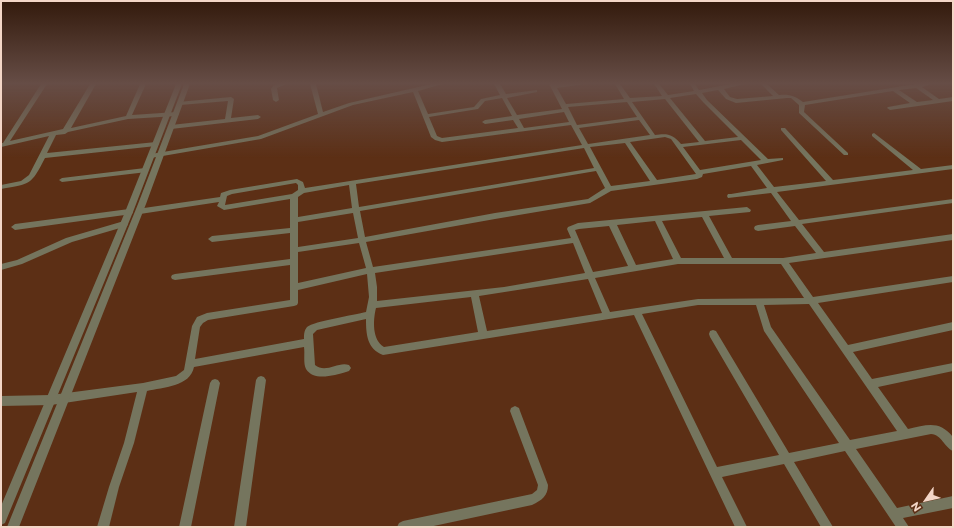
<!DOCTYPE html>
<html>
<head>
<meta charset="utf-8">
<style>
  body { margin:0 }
  #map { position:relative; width:954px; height:528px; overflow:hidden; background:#5c2f15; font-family:Montserrat,sans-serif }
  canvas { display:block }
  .frame { position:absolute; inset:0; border:2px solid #f3d6c7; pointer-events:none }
  .north { position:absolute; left:906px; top:480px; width:40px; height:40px; -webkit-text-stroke:3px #5c2f15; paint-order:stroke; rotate:236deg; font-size:11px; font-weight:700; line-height:16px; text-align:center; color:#f3d6c7 }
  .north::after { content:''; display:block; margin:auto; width:14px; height:18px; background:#f3d6c7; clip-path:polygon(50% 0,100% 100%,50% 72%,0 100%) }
</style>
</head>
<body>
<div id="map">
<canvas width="954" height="528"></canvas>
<div class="frame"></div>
<div class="north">N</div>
</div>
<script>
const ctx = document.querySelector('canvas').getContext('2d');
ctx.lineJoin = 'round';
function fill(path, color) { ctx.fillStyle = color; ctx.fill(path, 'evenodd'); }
fill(new Path2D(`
  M41 84H47L10 141 63 129 90 84H96L71 128 126 116 140 84H146L132 115 176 112 179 114 176 116 128 119 68 132 65 134 56 135 47 153 156 142 159 144 156 146 45 158C31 185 31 184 1 189V185L21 181 29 175 49 136 1 147V143H3Z
  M277 84H287L277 88 279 100 276 102 273 100 271 89 273 86Z
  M310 84H316L323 112 349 103 431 84H443L418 91 428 114 474 107 481 99 500 95 494 84H500L506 94 537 90V92L507 98 517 115 562 109 549 84H586L557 88 566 104 624 99 615 84H620L630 98 662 96 654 84H659L668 95 694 91 690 84H695L699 90 730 84H745L724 89 730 97 737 99 773 96 761 84H767L779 95C790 94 795 96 803 102L915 84H931L922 87 939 99 953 97V101L890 110 887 108 888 107 910 103 893 91 805 105 804 112 848 153V155H844L799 113V105L791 98H787L736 103 726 99 718 90 702 93 707 100 768 159 783 158V160L757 165 774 187 826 181 781 130V128H785L833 180 913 170 872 136V134L874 133 921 169 953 165V169L777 192 799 220 953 199V203L802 224 824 252 953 234V240L789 263 813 297 953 276V282L818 303 848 345 953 322V330L853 352 872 379 953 363V371L878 387 908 429C927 425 939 420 953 437V451C944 447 942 435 931 434L856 449 897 508 953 496V508L903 518 909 527H896L845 451 794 462 833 527H821L784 464 722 477 747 527H735L634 315 383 355C367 349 366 334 366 319L317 330 313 334 315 365C326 374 338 361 349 365L351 368 349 371 346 372C335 375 314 382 306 369 303 364 305 353 304 347L194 367C190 387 163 387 147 391L134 443 119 487 109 527H97L109 487 124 443 137 392 51 405 1 406V396L51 395 143 383 176 376 184 370 192 326 197 317 207 313 290 300V265L175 280 172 279 171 277 172 275 175 274 290 259V233L212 242 208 239 212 236 290 228V199L224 210 217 206 219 202 140 214 136 211 137 209 220 197 221 193 230 190 297 179 303 182 305 188 582 145 571 125 442 142 435 140 431 137 413 92 353 105 261 139 151 158 148 156 151 154 258 136 318 114ZM916 88 933 100 917 102 899 90ZM696 94 703 102 738 137 705 141 670 98ZM502 98 512 116 485 120 482 122 485 124 513 120 518 128 442 138 437 136 429 117 478 109 485 101ZM665 99 699 142 681 144C673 134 667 133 655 135L632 102ZM627 102 637 117 577 125 568 107ZM564 112 569 122 524 128 519 119ZM639 120 650 135 588 144 579 128ZM665 137 671 139 696 174 657 180 630 142ZM741 140 761 160 700 170 683 147ZM625 143 650 181 611 186 590 147ZM584 148 594 168 359 207 356 184ZM751 166 767 188 731 194H728L727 196 728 198 771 193 791 221 758 225 755 226 754 228 755 230 758 231 795 226 816 253 783 258H732L709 216 750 212 751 210 747 207 578 223 568 227 567 229 571 238 373 267 366 242 495 219 590 203 611 191 697 179 702 177 703 174ZM596 171 605 188 588 199 495 213 365 237 360 211ZM296 183 298 185V190L292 194 225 205 227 196 232 194ZM349 185 352 208 298 217V197L304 193ZM353 213 358 238 298 247V222ZM702 217 724 258H681L662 221ZM655 221 673 259 636 265 617 225ZM609 226 628 266 593 272 575 230 579 229ZM359 243 366 268 298 283V252ZM573 243 585 273 504 287 377 301V287L375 273ZM678 264H781L804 298 698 299 610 312 595 278ZM367 274 369 297 366 312C355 315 314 321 307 327 304 331 304 334 304 339L195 359 200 327 203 323 208 320 294 306 297 305 298 303V290ZM588 279 602 313 487 331 479 296ZM471 297 478 332 384 347C372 340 373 320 376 308ZM809 304 897 431 850 440 771 327 764 305ZM698 305H756L764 331 839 443 789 453 716 331 713 330 710 331 709 334 710 337 779 455 717 467 642 314Z
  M231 97 234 99 231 118 258 115 261 117 258 119 171 129 168 127 171 125 225 119 228 101 180 105 178 104V102Z
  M145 168H147V172L62 182 59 180 62 178Z
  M129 209 133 212 132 214 15 230 11 227 15 224Z
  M124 221 128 224 127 226 72 242 22 264 1 270V264L17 260 66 238Z
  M261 376 264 377 266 380 246 527H234L256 380 258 377Z
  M215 379 218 380 220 383 191 527H179L210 383 212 380Z
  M515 406 519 408 520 411 548 485C548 496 542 500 532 505L429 527H397L399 523 403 521 532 494 537 490 538 485 510 411 511 408Z`), '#75755e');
fill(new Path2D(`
  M176 84H182L133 212 5 523 1 525V506L125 212Z
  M184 84H190L146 204 19 527H7L138 204Z`), '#75755e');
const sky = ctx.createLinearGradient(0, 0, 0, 158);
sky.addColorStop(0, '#331a0c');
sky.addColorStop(0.53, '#664d46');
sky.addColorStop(1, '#664d4600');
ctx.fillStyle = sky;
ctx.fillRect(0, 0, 954, 158);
</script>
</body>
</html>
